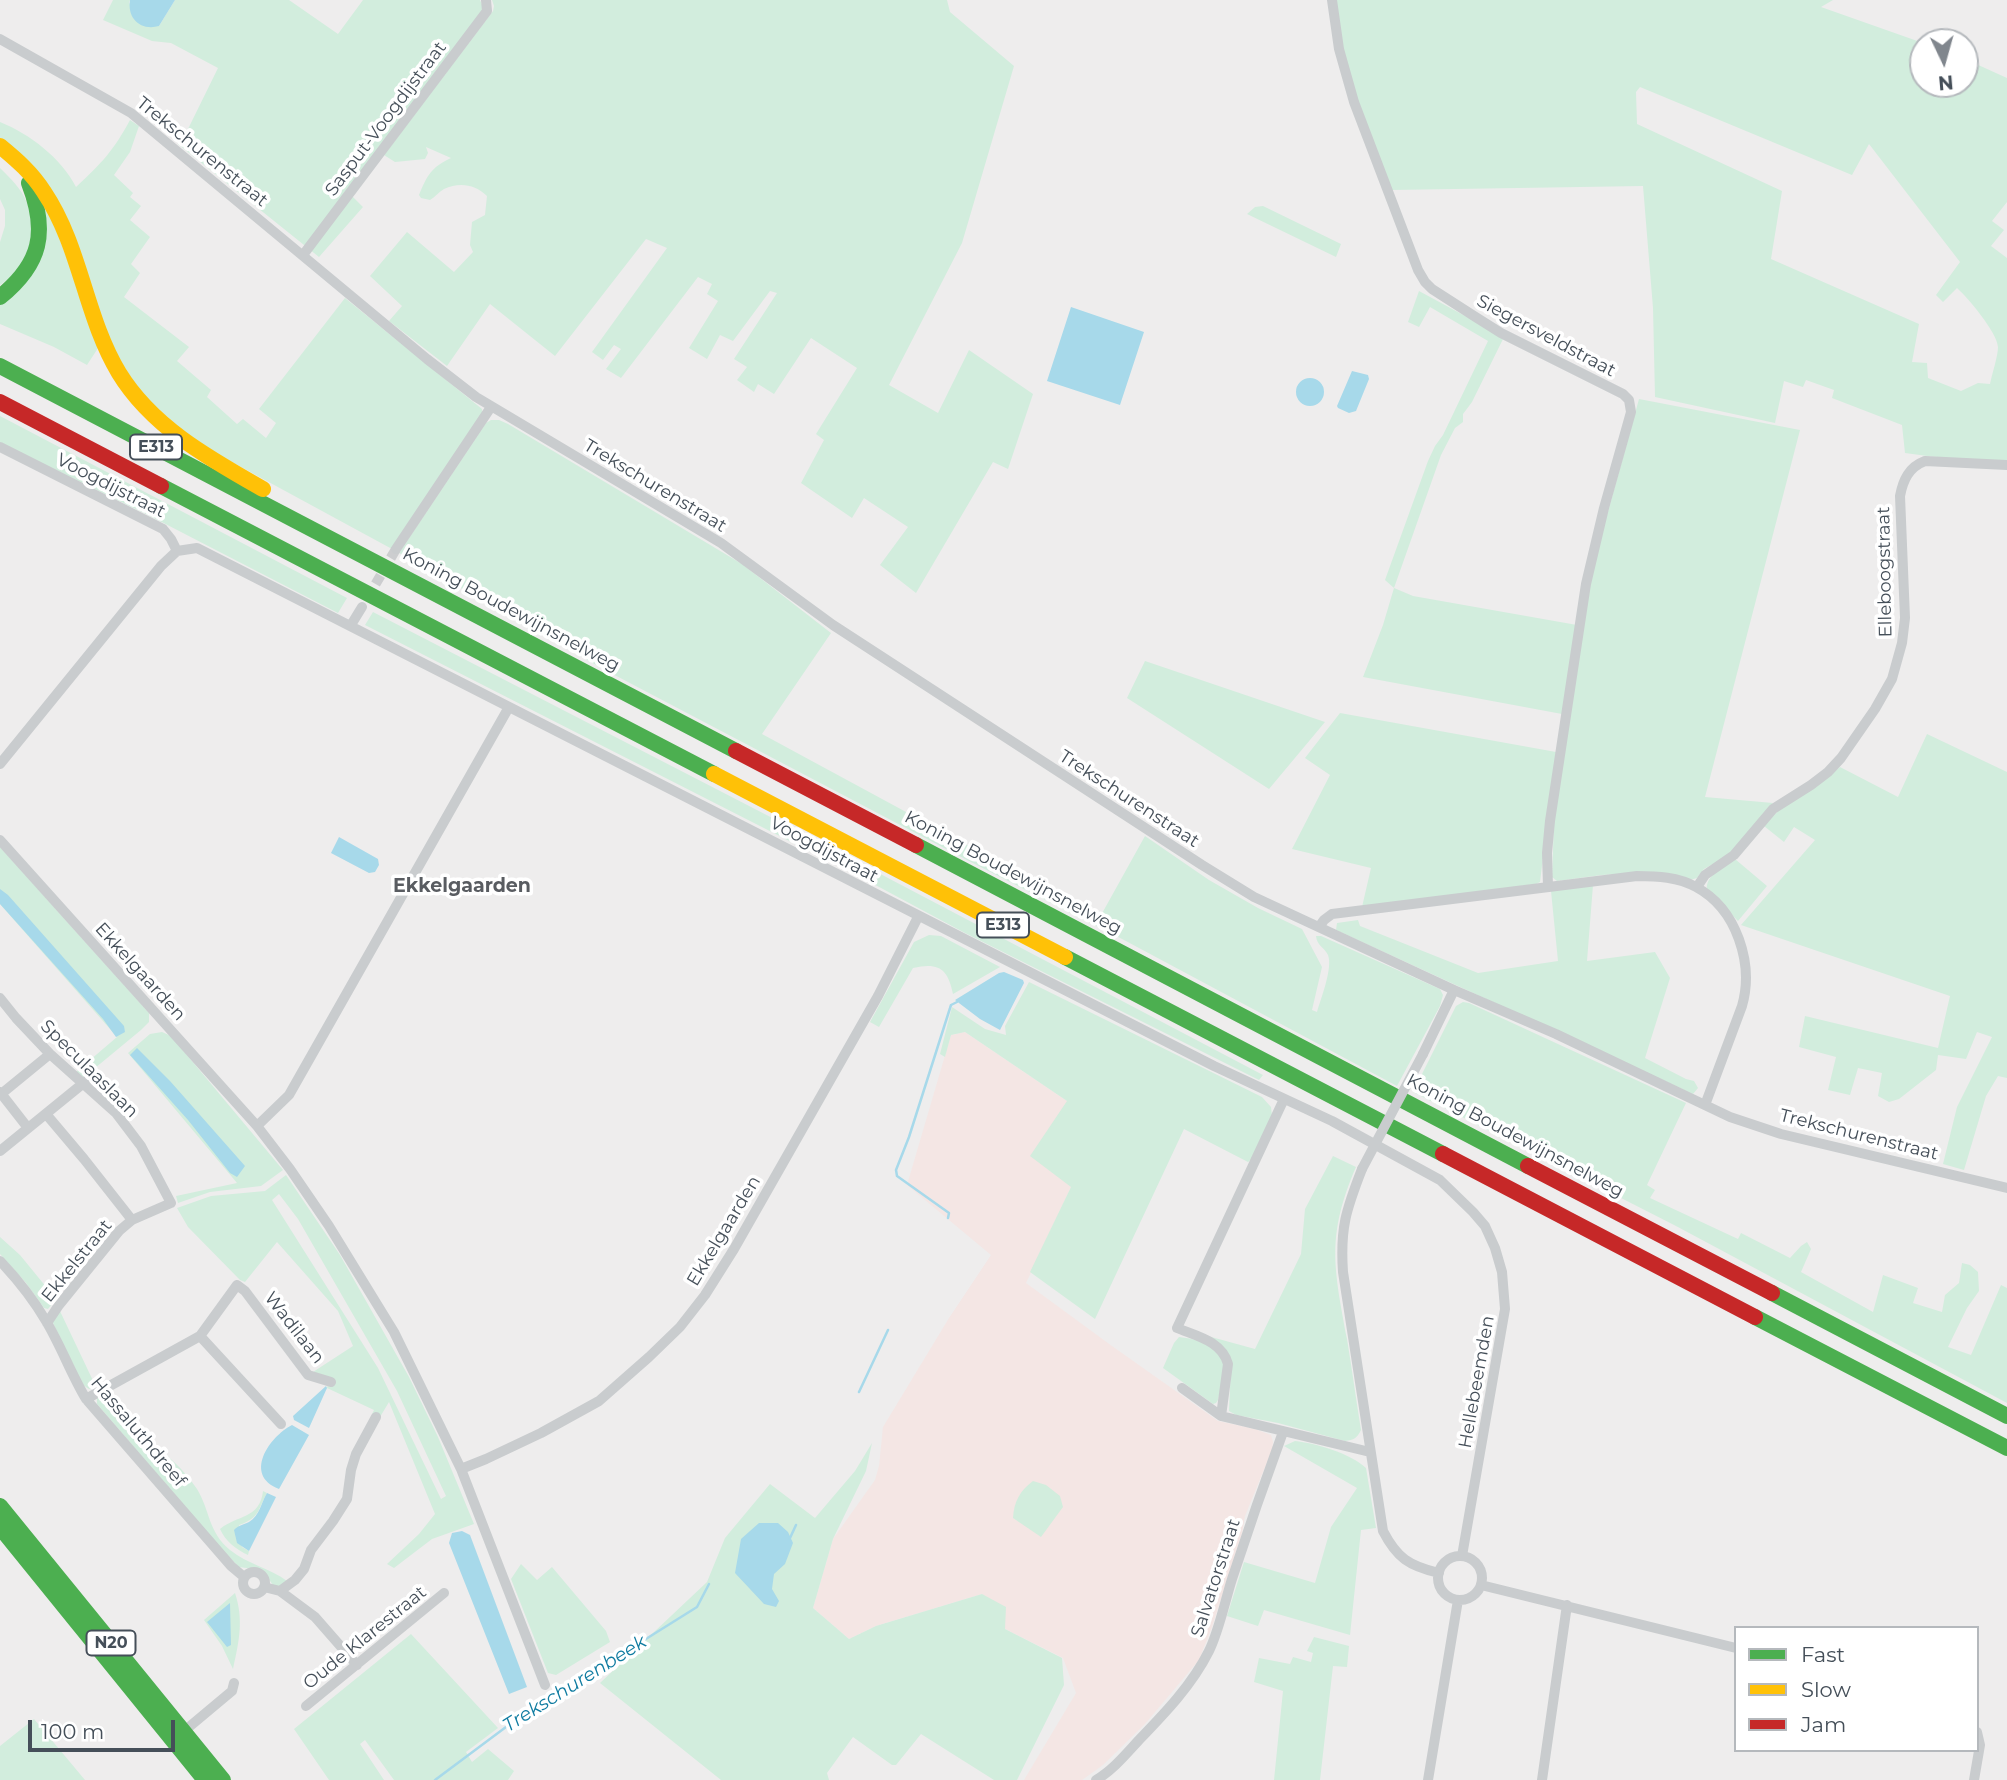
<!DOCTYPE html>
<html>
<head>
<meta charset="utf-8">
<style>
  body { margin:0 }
  #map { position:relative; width:2007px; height:1780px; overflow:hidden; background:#eeeded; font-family:Montserrat,sans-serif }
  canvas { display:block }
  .legend { position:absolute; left:1734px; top:1626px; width:245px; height:126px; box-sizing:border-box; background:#fff; border:2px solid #b5b9bd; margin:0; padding:9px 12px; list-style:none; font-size:21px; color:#454f59 }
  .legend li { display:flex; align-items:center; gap:14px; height:35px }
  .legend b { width:35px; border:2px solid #b5b9bd }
  .north { position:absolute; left:1909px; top:28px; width:70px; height:70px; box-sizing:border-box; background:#fff; border:2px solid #b5b9bd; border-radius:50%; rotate:175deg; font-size:19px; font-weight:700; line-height:28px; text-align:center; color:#454f59 }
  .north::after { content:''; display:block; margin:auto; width:24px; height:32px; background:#80868d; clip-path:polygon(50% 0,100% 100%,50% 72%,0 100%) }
  .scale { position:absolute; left:28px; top:1720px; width:147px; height:32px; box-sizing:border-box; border:4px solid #454f59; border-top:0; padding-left:9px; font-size:21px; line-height:24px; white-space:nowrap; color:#454f59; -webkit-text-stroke:5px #fff; paint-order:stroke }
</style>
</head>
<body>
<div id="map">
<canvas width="2007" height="1780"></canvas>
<ul class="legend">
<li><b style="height:9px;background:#4caf50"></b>Fast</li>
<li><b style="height:9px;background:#ffc107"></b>Slow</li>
<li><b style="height:9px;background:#c62828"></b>Jam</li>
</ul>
<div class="north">N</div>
<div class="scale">100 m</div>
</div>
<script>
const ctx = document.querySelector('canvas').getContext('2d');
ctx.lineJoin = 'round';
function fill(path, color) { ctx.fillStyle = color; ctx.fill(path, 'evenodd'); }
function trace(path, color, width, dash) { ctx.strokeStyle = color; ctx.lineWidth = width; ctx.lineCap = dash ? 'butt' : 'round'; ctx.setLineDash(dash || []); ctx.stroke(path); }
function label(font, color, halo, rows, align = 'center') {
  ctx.font = font + ' Montserrat,sans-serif'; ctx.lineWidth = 7; ctx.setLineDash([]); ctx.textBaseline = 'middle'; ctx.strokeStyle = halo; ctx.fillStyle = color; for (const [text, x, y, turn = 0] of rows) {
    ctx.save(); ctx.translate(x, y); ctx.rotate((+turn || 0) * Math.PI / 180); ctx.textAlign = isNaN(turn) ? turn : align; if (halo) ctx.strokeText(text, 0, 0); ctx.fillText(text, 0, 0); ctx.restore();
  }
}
fill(new Path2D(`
  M965 1032 1067 1101 1071 1187 1026 1283 1112 1346 1218 1421 1255 1429 1271 1435 1273 1442 1272 1450 1245 1516 1242 1533 1212 1627 1199 1660 1145 1724 1103 1765 1082 1780H1024L1076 1693 1063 1658 1005 1629 982 1594 876 1626 849 1639 813 1608 833 1539 875 1480 879 1466 883 1427 949 1318 991 1255 907 1185 951 1035Z`), '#f4e6e4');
fill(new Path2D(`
  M113 0H130L129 3 159 26 175 0H289L338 34 363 0H480L484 9 348 192 363 207 319 257 178 144 189 127 218 68 171 43 152 41 103 20Z
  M492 0H947L950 12 1014 66 962 243 889 385 938 413 969 350 1033 394 1008 469 993 462 916 593 880 565 908 527 864 498 852 518 801 483 824 440 816 434 857 368 811 338 774 394 758 384 754 392 737 380 747 367 734 359 777 293 770 291 733 341 720 335 707 359 689 348 718 301 707 294 712 284 698 277 621 378 606 369 621 349 614 345 603 360 592 352 667 248 646 239 555 356 490 304 447 366 389 321 402 306 370 276 407 232 454 272 473 252 470 245 472 222 485 215 487 196C475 184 459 182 444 189 439 192 435 197 430 200L421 198 419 195C427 176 431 167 451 158L426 147 428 153 425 159 395 162 384 155 493 11 494 6Z
  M1335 0H1833L1821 7 1923 43V84H1965V59L2007 78V202L1992 221 2004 230 1991 246 2007 258V460C1973 461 1939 458 1905 453L1902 425 1832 398 1834 390 1806 380 1803 387 1784 381 1775 423 1655 397 1653 308 1643 186 1392 190 1352 86 1344 55ZM1640 87 1852 175 1869 144 1960 262 1936 295 1943 302 1957 288C1968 298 1997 332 1998 347 1998 356 1992 374 1990 384L1978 383 1961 391 1928 378 1927 363 1912 362 1919 324 1771 259 1782 191 1637 124 1636 92Z
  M130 120 139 126 130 152 114 175 133 193 130 197 141 206 130 220 150 237 131 264 140 273 124 297 189 347 177 361 211 390 207 397 237 424 243 419 266 438 276 423 259 409 345 298 482 409V414L392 549 195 442 141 393 115 352 56 203 0 142V122C30 134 61 158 76 187 101 164 114 150 130 120Z
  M0 168C10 178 22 189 27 203 39 232 27 269 0 285V242L5 226V210L0 199Z
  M46 204 100 345 87 365 54 347 0 324V302L17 291Z
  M1263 206 1341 244 1336 257 1247 214 1255 207Z
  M1419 291 1504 337 1472 402 1463 414V422L1455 428 1441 455 1394 588 1413 596 1577 625 1562 714 1363 677 1383 625 1394 588 1385 580 1428 461 1435 446 1443 435 1488 341 1430 307 1419 327 1408 322Z
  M1639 399 1800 430 1705 797 1773 803 1739 845 1722 859 1704 869 1697 878 1690 880 1655 872 1602 875 1557 881 1552 877 1554 822 1590 577Z
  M0 416 347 598 338 613 150 516 0 443Z
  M491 420H499L508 424 742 564 831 633 762 734 1100 917 1145 836 1209 880 1258 908 1302 929 1322 967 1312 1010 1317 1012C1321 998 1333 968 1328 955 1324 947 1317 946 1316 936H1321L1440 989 1443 995 1440 1006 1397 1086 1124 940 965 859 607 671 399 553 486 423Z
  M373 612 848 857 1263 1075 1259 1080 965 933 868 881 365 625Z
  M1145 661 1325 722 1269 789 1127 698Z
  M1340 713 1556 752 1540 882 1536 884 1362 907 1371 868 1292 849 1330 775 1305 758Z
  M1927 734 2007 772V1078L1998 1076 1986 1096 1964 1170 1943 1164 1957 1107 1992 1037 1977 1032 1966 1059 1938 1055 1936 1070 1899 1099 1889 1102 1878 1096 1882 1073 1858 1068 1850 1095 1828 1090 1836 1057 1799 1047 1805 1016 1938 1048 1950 996 1741 925 1815 840 1794 827 1784 842 1764 826 1779 810 1814 788 1840 767 1898 797Z
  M0 847 149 1013V1022L141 1030 83 1078 76 1072 117 1037 0 904Z
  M1735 859 1767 886 1738 921 1707 890C1705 875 1724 867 1735 859Z
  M1593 885 1587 961 1655 952 1670 978 1645 1058 1686 1079 1694 1081 1698 1088 1693 1094 1336 930 1337 923 1358 920 1360 926 1478 973 1558 961 1551 891Z
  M929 935 941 936 1000 967 953 994C948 969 939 962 913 968L879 1027 870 1022 914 942Z
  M1029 982 1262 1097 1271 1107 1272 1116 1253 1158 1248 1162 1184 1129 1095 1319 1030 1272 1071 1187 1030 1156 1067 1101 965 1032 951 1035 945 1057 940 1054 952 1007 985 1029 1006 1035 1005 1026Z
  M1463 1002 1469 1003 1686 1103 1647 1185 1655 1190 1650 1198 1738 1239 1741 1233 1790 1258 1801 1246 1807 1242 1811 1249 1801 1272 1873 1312 1883 1275 1918 1288 1913 1303 1942 1312 1945 1295 1959 1283 1962 1263 1970 1265 1978 1272 1979 1291 1967 1308 1948 1347 1971 1355 2001 1285 2007 1288V1403L1676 1226 1413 1092 1456 1006Z
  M162 1032 171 1036 283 1170 261 1186 210 1192 178 1203 176 1196 237 1183 128 1053 150 1034Z
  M1333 1156 1356 1167C1326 1236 1334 1268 1347 1339 1352 1369 1356 1400 1361 1430 1357 1438 1354 1440 1345 1441L1278 1423 1236 1415 1229 1411 1231 1364 1204 1335 1255 1349 1301 1254 1305 1209Z
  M286 1175 340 1255 409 1377 438 1437 474 1524 432 1539 394 1568 387 1564 419 1534 435 1514 389 1402 380 1417 372 1414 374 1410 327 1388 329 1377 313 1372 353 1346 338 1311 277 1242 245 1282 240 1280 188 1227 177 1208 211 1196 265 1191ZM279 1194 298 1219 397 1391 446 1496 441 1499 378 1368 272 1200Z
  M0 1237 20 1255 56 1299 48 1309 44 1308 26 1283 0 1254Z
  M59 1309 96 1387 89 1389 83 1385 53 1323V1320Z
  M1179 1337C1197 1339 1222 1345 1224 1366 1225 1376 1220 1390 1218 1400L1216 1403 1213 1404 1163 1368 1174 1343Z
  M100 1394C126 1430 172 1450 197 1489 210 1510 208 1532 230 1550 247 1564 270 1568 287 1581L278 1588 273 1585 262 1570 239 1567 225 1553 97 1404V1397Z
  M1295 1441C1315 1443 1352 1454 1366 1468L1376 1528 1361 1530 1350 1635 1264 1610 1258 1626 1227 1616 1244 1562 1315 1583 1331 1527 1357 1488 1284 1446Z
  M872 1443 866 1471 833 1539 813 1608 849 1639 876 1626 982 1594 1006 1607 1005 1629 1062 1658 1064 1685 1017 1780H994L921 1734 896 1765H892L853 1737 827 1773 829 1780H721L600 1683 707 1582 725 1538 770 1484 815 1518 855 1471Z
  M1033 1481 1046 1485 1060 1496 1063 1507 1041 1537 1013 1518C1014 1501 1020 1491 1033 1481Z
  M263 1491 267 1493C258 1509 260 1518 239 1525L242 1547 249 1551 248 1555C237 1550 225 1541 220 1529 237 1515 260 1519 263 1491Z
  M521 1564 537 1580 552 1567 606 1631 610 1642 556 1675 548 1673 511 1579Z
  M235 1593C244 1620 239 1642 233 1669L222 1646 204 1620Z
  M411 1634 498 1728 466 1752 472 1762 488 1749 514 1771 508 1780H394L365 1740 360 1744 384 1780H329L294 1729Z
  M1314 1637 1349 1646 1347 1667 1333 1666 1320 1780H1274L1283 1691 1254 1682 1259 1658 1290 1664 1293 1657 1311 1662 1313 1653 1307 1651Z
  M34 1719 85 1780H0V1746Z`), '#d2eddd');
fill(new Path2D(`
  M130 0H175L159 26C141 31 127 19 130 0Z
  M1071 307 1144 332 1120 405 1047 381Z
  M1352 371 1368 375 1369 379 1356 411 1349 413 1338 408 1337 406Z
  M1296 392a14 14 0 1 1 28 0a14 14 0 1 1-28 0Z
  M339 837 378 859 379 865 375 872 369 873 331 853Z
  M0 889 8 895 124 1026 125 1032 116 1037 103 1019 0 904Z
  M1004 972 1023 980 1024 983 1000 1030 980 1019 955 1000 999 973Z
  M137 1048 170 1081 245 1166 237 1177 230 1173 188 1120 130 1055Z
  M326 1386 327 1388 309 1428 294 1420 293 1416Z
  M292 1425 309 1435 279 1489C243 1475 269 1437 292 1425Z
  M267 1493 276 1497 249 1551 237 1543 234 1530C239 1525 243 1525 249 1522 260 1515 261 1503 267 1493Z
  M759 1523H778L788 1532 793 1543 785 1564 774 1574 772 1589 779 1601 776 1607 764 1604 735 1573 741 1539Z
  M462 1531 470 1535 527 1687 509 1694 449 1543 452 1533Z
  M230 1603 231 1645 227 1647 207 1622Z`), '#a7d9ea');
trace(new Path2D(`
  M948 1218 949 1213 897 1176 896 1170 909 1137 951 1005 957 1002
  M859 1392 888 1330
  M790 1538 796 1525
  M435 1780 510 1724 697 1607 709 1584`), '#a7d9ea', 2.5);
trace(new Path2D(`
  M368 597 396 549`), '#cccdcf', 10, [10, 5]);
trace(new Path2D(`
  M1332 0 1339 49 1354 102 1418 270 1425 282 1432 289 1474 316 1501 333 1623 394 1629 400 1631 412 1604 508 1586 584 1550 821 1547 853 1548 887
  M0 39 131 113 427 359 476 397 721 543 833 625 1202 865 1254 897 1454 990 1556 1034 1730 1117 1781 1134 2007 1188
  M303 255 487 11 486 0
  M0 447 163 529 171 539 177 551
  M396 549 491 407
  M351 625 362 607
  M0 764 161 566 177 551 197 548 1214 1066 1332 1121 1440 1180 1473 1212 1485 1226 1495 1248 1502 1272 1505 1309 1462 1556
  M0 840 257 1126 290 1169 329 1226 394 1332 461 1469 545 1685
  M1697 887 1705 875 1734 855 1773 809 1811 785 1828 772 1841 758 1875 709 1892 679 1902 643 1905 618 1900 496C1903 480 1909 467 1925 461L2007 465
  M1319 927 1324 920 1332 914 1637 876C1657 876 1678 877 1696 887 1737 909 1754 964 1742 1006L1705 1105
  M0 998 16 1018 50 1054 116 1113 141 1146 171 1203 132 1220 119 1231 59 1305 47 1323
  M1423 1054 1454 990
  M0 1092 28 1128
  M0 1095 50 1054
  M46 1114 84 1159 132 1220
  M257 1126 289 1095 509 707
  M0 1151 91 1077
  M1362 1169C1346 1210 1340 1228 1343 1272L1383 1531C1397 1558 1409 1566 1439 1573
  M0 1261C18 1280 33 1299 46 1321 61 1346 71 1374 86 1399L231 1566 244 1577
  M200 1336 281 1424
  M1182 1388 1221 1416 1370 1452
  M86 1399 200 1336 237 1285 245 1291 308 1375 331 1382
  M1221 1416 1228 1364C1222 1341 1196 1336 1177 1328L1284 1099
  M461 1469 486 1459 541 1433 599 1401 649 1357 680 1327 705 1295 734 1249 878 996 918 917
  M1438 1578a22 22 0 1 1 44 0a22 22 0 1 1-44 0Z
  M243 1583a11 11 0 1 1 22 0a11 11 0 1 1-22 0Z
  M1481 1585 1736 1648
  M264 1587 280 1591 295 1580 304 1569 311 1550 333 1521 347 1499 351 1470 356 1454 376 1417
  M280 1591 315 1617 357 1665
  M306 1706 444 1593
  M183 1732 232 1691 234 1683
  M1096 1780C1113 1770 1126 1754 1139 1740 1165 1713 1192 1685 1209 1651 1219 1631 1225 1601 1232 1579 1248 1530 1265 1481 1283 1432
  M1428 1780 1458 1600
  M1542 1780 1567 1605
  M1974 1780 1980 1745 1977 1732`), '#c9ccce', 10);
trace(new Path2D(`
  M0 297C41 264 48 232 29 183
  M0 366 736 751
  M161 486 714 774
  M916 845 1528 1166
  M1065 957 1443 1154
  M1772 1293 2007 1416
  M1755 1317 2007 1448
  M0 1506 223 1780
  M0 1527 205 1780`), '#4caf50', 16);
trace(new Path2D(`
  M0 146C17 160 32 173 44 192 81 247 85 317 119 373 152 427 210 459 263 489
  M714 774 1065 957`), '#ffc107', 16);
trace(new Path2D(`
  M0 402 161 486
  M736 751 916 845
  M1443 1154 1755 1317
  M1528 1166 1772 1293`), '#c62828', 16);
trace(new Path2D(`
  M1362 1169 1423 1054`), '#c9ccce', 10);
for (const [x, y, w] of [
  [156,447,52],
  [1003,925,52],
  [111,1643,49]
]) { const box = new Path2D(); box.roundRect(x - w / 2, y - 12.5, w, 25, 5); ctx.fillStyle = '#fff'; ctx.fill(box); trace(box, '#454f59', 2); }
label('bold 16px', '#454f59', null, [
  ["E313",156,447],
  ["E313",1003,925],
  ["N20",111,1643]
]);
label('18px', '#454f59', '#fff', [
  ["Sasput-Voogdijstraat",386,119,-53],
  ["Trekschurenstraat",202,152,39],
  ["Siegersveldstraat",1546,336,28],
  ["Voogdijstraat",111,486,27],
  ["Trekschurenstraat",655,486,31],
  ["Elleboogstraat",1885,572,-91],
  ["Koning Boudewijnsnelweg",511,610,28],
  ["Trekschurenstraat",1129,799,33],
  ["Voogdijstraat",824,850,28],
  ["Koning Boudewijnsnelweg",1013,873,28],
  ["Ekkelgaarden",140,972,48],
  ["Speculaaslaan",89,1069,45],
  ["Trekschurenstraat",1859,1135,14],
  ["Koning Boudewijnsnelweg",1515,1136,28],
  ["Ekkelgaarden",724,1231,-59],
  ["Ekkelstraat",77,1261,-51],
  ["Wadilaan",294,1328,52],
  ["Hellebeemden",1477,1382,-80],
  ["Hassaluthdreef",138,1432,50],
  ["Salvatorstraat",1216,1578,-72],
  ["Oude Klarestraat",365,1638,-39]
]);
label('bold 19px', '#595c61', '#fff', [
  ["Ekkelgaarden",462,886]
]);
label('italic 19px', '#107ca1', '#fff', [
  ["Trekschurenbeek",575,1684,-32]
]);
</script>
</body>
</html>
